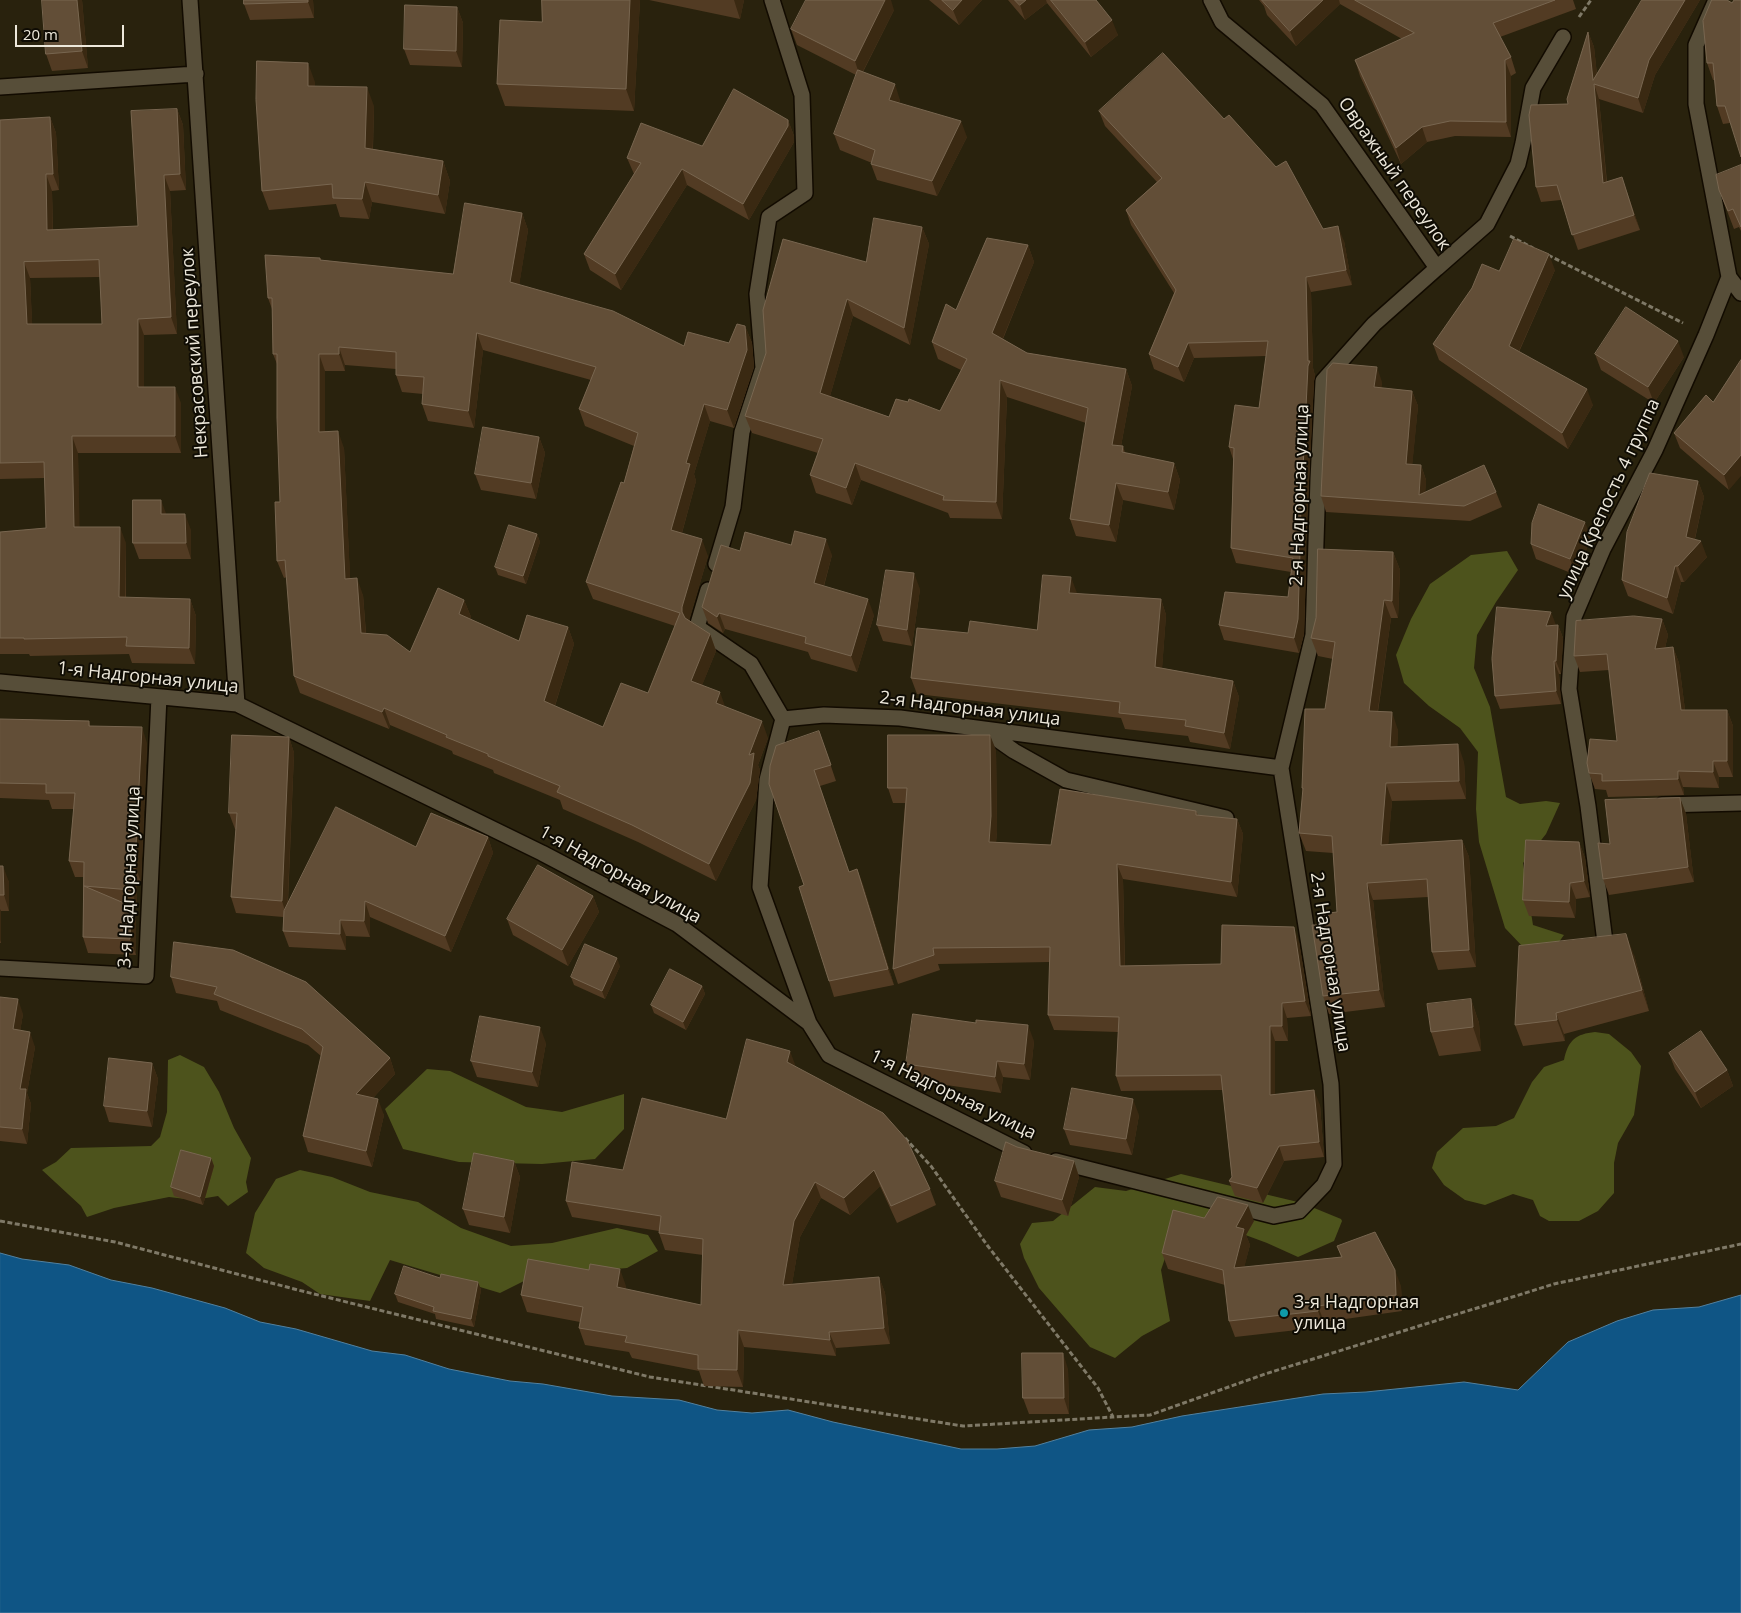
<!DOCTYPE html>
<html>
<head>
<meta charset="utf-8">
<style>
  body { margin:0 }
  #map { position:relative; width:1741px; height:1613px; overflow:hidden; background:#29220d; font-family:"Open Sans",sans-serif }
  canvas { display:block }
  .scale { position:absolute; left:15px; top:25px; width:109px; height:22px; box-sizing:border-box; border:2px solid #ede8db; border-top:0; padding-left:6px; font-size:15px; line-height:18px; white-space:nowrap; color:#ede8db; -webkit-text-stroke:4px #0f0c04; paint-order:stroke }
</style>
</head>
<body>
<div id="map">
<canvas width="1741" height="1613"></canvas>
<div class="scale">20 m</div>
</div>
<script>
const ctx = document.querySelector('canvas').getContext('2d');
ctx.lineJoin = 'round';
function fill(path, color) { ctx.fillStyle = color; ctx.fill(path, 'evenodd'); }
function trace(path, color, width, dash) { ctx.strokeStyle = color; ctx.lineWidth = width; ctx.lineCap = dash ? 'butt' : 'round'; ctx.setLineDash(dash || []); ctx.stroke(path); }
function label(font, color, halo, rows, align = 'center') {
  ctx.font = font + ' "Open Sans",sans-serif'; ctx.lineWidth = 4; ctx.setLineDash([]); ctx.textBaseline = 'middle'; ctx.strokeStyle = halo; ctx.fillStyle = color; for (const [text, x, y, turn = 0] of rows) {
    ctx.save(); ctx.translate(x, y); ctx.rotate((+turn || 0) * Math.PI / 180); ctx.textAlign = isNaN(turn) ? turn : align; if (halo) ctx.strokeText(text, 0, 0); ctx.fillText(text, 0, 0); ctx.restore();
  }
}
fill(new Path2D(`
  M1507 551 1518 570 1496 602 1477 635 1474 668 1490 707 1506 797 1520 804 1546 801 1560 803 1546 834 1523 863 1533 925 1564 935 1551 953 1523 947 1505 928 1479 842 1476 809 1478 752 1460 728 1429 706 1404 683 1396 655 1411 619 1430 584 1471 555Z
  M1595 1032 1609 1034 1631 1052 1641 1066 1634 1115 1618 1143 1614 1163V1193L1598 1211 1579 1221H1549L1540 1216 1533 1200 1513 1194 1485 1205 1465 1200 1444 1185 1432 1168 1437 1152 1463 1128 1496 1126 1514 1118 1532 1082 1544 1067 1564 1060C1568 1040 1576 1034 1595 1032Z
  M180 1055 204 1067 219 1092 234 1128 251 1158 246 1182 248 1192 228 1206 218 1196 194 1200 169 1197 114 1208 87 1217 81 1206 42 1170 56 1162 71 1148 151 1146 160 1137 167 1112 168 1060Z
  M427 1069 450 1071 526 1107 562 1112 624 1094V1129L595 1159 542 1164 459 1162 403 1149 385 1109Z
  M300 1170 332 1177 370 1192 418 1202 461 1228 511 1246 552 1243 617 1228 648 1235 658 1251 627 1268 534 1276 500 1293 390 1260 370 1301 320 1294 302 1282 264 1268 246 1253 255 1213 276 1179Z
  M1181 1174 1302 1203 1341 1219 1342 1221 1334 1241 1298 1257 1267 1243 1213 1223 1179 1217 1161 1270 1170 1321 1142 1336 1115 1358 1090 1347 1039 1288 1024 1258 1020 1244 1032 1223 1053 1221 1095 1187 1126 1191Z`), '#4d531c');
const water = new Path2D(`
  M0 1253 22 1259 69 1265 111 1280 152 1288 225 1308 260 1322 296 1329 372 1351 405 1355 449 1369 510 1381 543 1384 612 1396 679 1400 717 1410 752 1413 788 1410 833 1422 961 1449H997L1035 1446 1089 1430 1132 1427 1182 1416 1323 1394 1366 1392 1464 1382 1518 1390 1568 1342 1617 1321 1653 1310 1699 1307 1741 1295V1613H0Z`);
fill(water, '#0f5585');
trace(water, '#52819f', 1);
const minor = new Path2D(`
  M190 0 237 704
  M1211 0 1222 22 1322 105 1437 268 1487 224 1518 164 1523 143 1533 88 1563 37
  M1716 0 1696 45V104L1729 277 1741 293
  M0 87 196 74
  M716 564 733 507 742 432 763 368 757 294 769 217 805 193 802 95 772 0
  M708 590 697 627 751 664 783 719 824 715 900 718 1281 768
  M0 682 237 704 542 853 677 924 809 1023 829 1055 1024 1153
  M783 719 767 780 760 887 809 1023
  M984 730 1014 751 1066 780 1226 818
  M1662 805 1741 803
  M1605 942 1588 806 1569 689 1574 617 1603 549 1655 450 1706 335 1729 277
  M0 968 146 976 159 697
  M1056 1161 1274 1216 1299 1211 1324 1185 1334 1164 1331 1084 1281 768 1313 635 1318 479 1323 381 1374 324 1437 268`);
trace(minor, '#120b00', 18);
trace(new Path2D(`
  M1579 17 1591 0
  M1510 236 1533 248
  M1548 255 1683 323
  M905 1138 931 1166 987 1245 1098 1388 1113 1417 1150 1415 1265 1374 1554 1284 1741 1244
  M0 1221 115 1242 298 1290 650 1377 963 1426 1113 1417`), '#7f7967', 3, [5, 2.5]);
trace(minor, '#574e39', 15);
fill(new Path2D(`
  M82 0 88 68 52 71 46 54Z
  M313 0 314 18 250 20 244 4Z
  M640 0 634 111 505 106 497 84 542 22Z
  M649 0H744L740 19Z
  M929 0H982L959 25Z
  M1008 0H1096L1118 35 1091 57 1047 3 1025 20Z
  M1259 0H1573L1576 9 1500 37 1511 57 1516 73 1511 76V137L1455 136 1427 142 1401 164 1360 76 1355 60 1402 39 1340 4 1296 46 1267 15 1264 6Z
  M1642 0H1700L1655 75 1643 113 1599 99 1607 182 1627 192 1640 230 1578 250 1561 200 1541 202 1536 187 1568 104 1588 32 1594 47 1597 75Z
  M1732 3 1730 123 1723 124 1717 106 1715 80H1713L1707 63Z
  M457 7 463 23 462 67 410 65 404 49Z
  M894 10 863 72 900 100 899 103 967 137 937 196 877 180 871 164 872 163 840 150 834 134 856 75 797 45 791 29Z
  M315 82V86L374 106 373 149 443 161 450 181 445 214 372 202 369 219 340 217 336 204 269 210 262 191Z
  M177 109 183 125 186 190 170 191 177 334 144 335V387L181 403V453H78L79 527 126 543V598L190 599 196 616 195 664 132 663 129 654 30 656 29 654H0V532L46 528 45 478 0 479V120L50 117 56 133 59 190 52 191 53 230 138 226ZM100 277 102 324H32L30 278Z
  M1099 111 1323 229 1344 241 1352 285 1311 292 1313 368 1315 376 1314 381 1305 562 1306 566 1304 634 1299 653 1224 640 1219 625 1288 597 1291 572 1236 563 1231 548 1233 459 1229 447 1259 408 1266 356 1194 358 1184 382 1154 369 1149 354 1174 293 1131 225 1126 210 1157 182 1105 126Z
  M788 120 794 136V142L749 220 687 185 621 290 590 270 584 254 634 174 627 158 702 146Z
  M1741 165V231L1739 227 1734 229 1719 190Z
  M522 213 528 230 519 285 684 346 729 343 745 326 752 343 754 367 734 428 710 421 694 474 696 481 682 533 708 556 689 620 710 634 716 651 702 685 725 707 768 738 758 765 760 770 756 800 716 881 638 842 563 809 560 800 494 773 493 770 453 754 452 751 390 725 389 729 300 693 294 676 287 577 284 578 277 561 280 502 277 364 273 354 272 309 268 298 320 258 321 260 453 274ZM483 350 591 380 579 409 585 426 634 446 624 483 586 582 593 599 675 626 648 693 603 727 555 706 574 644 568 627 519 641 470 619 471 617 464 600 410 652 366 633 363 595 350 579 344 448 325 431V371H345V365L396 369V375L402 392 423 394 422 404 428 421 474 428Z
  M922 227 929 244 910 345 853 316 830 396 889 417 940 411 961 370 938 359 932 342 956 310 1028 245 1034 262 1003 339 1027 353 1126 369 1132 386 1121 446H1123L1125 453 1174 463 1180 480 1174 510 1123 500 1116 542 1076 536 1070 519 1086 423 1007 397 1002 519 950 518 948 513 861 480 852 505 816 493 810 475 818 453 752 433 745 416 866 262Z
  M1555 270 1519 352 1593 405 1568 449 1439 360 1433 344 1499 271Z
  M1595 354 1684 357 1654 403 1601 370Z
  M1382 382 1381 388 1412 391 1418 406 1412 465H1421L1426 480 1425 492H1496L1502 507 1470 521 1326 512 1321 496Z
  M1713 402 1729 490 1680 448 1674 433Z
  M539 437 545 453 536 499 481 490 475 474Z
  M1698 481 1704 497 1695 539 1707 557 1684 582H1681L1673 614 1628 596 1622 580Z
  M166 514 191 530V559H139L133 543Z
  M537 534 540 542 526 584 498 575 495 567Z
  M1591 538 1576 575 1536 559 1531 544Z
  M791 545 832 555 824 586 874 615 857 672 811 659 808 652 725 629 723 633 708 623 702 607 740 551Z
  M1393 552 1400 570 1398 618H1391L1378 712 1398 730 1397 747 1464 762 1466 799 1392 801 1388 844 1462 840 1469 857 1476 967 1438 970 1432 952 1428 897 1373 900 1385 1007 1329 1014 1323 996V925L1337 912 1333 853 1306 851 1299 833 1303 791 1302 788 1325 709 1333 659 1318 656 1311 638Z
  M920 589 912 646 883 641 877 625Z
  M1077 594 1161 599 1166 615 1162 668 1233 681 1239 697 1230 749 1190 742 1188 736 1125 729 1121 718 917 694 911 678 968 633 1037 630Z
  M1662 619 1668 635 1665 648 1673 647 1679 663 1685 710H1727L1733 726V777H1719V788L1683 787 1684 795 1608 797 1606 790 1595 789 1589 773 1617 741 1609 670 1580 672 1574 656Z
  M1556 625H1558L1563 638 1561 674H1559L1561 704 1500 709 1495 696Z
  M0 719 89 721 90 726 147 743 141 882 137 881V906L128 905 136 922V955L88 953 83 937V877H75L69 861 74 809H52L49 800 0 798Z
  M819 731 836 781 820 786 849 872 857 869 863 885 894 985 834 997 829 981 804 885 769 784Z
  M289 737 294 753 288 902 416 847 488 837 493 853 451 952 370 917V937L346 936V950L289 947 283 931V917L236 913 231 897 236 829H235L229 813Z
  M996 750 997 831 996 842 1051 845 1196 811 1198 815 1237 819 1243 834 1237 897 1123 879 1125 966 1221 964 1299 942 1311 1016 1287 1018 1288 1041H1275V1094L1320 1105 1324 1157 1284 1161 1263 1203 1235 1196 1229 1181 1232 1177 1223 1090 1121 1091 1116 1076 1118 1032 1054 1030 1048 1015 1050 962 938 964 940 970 898 984 893 969 905 803H893L888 788Z
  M1680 798 1686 814 1694 882 1609 895 1603 879 1610 844Z
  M1579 842 1585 858 1590 897 1576 899 1575 918 1529 916 1523 900Z
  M0 866 9 882V911H1V943H0Z
  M593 896 599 912 568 966 513 935 507 919Z
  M174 942 390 1058 395 1074 373 1098 384 1115 372 1167 308 1152 303 1136 321 1056 308 1045 220 1010 217 1001 176 993 171 977Z
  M1634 955 1649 1011 1564 1034 1565 1041 1523 1046 1515 1025Z
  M620 966 605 999 574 985 571 977Z
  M702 986 705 994 686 1030 654 1013 651 1005Z
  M0 997 23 1014 20 1031 35 1047 27 1093 31 1104 27 1144 0 1141Z
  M1471 999 1479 1023 1481 1051 1439 1056 1431 1032Z
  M1034 1041 1030 1080 1003 1077 1001 1093 912 1080 906 1064Z
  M546 1043 538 1087 477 1077 471 1061Z
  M1669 1053 1727 1070 1733 1086 1701 1108 1675 1069Z
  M152 1063 158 1079 152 1127 109 1122 104 1106Z
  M796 1067 930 1189 936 1205 897 1223 880 1186 850 1215 821 1198 800 1237 792 1284 879 1277 885 1293 890 1344 836 1348V1356L744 1347 743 1387 704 1386 699 1371 632 1358 629 1352 585 1345 579 1328 580 1322 527 1312 521 1295 626 1286 625 1289 701 1305 703 1255 665 1250 659 1233V1231L572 1217 566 1201 623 1170 726 1119Z
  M1139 1115 1132 1155 1070 1145 1064 1129Z
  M211 1158 214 1166 203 1205 174 1196 171 1187Z
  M514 1161 520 1177 510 1233 469 1225 463 1209Z
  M1074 1161 1079 1177 1068 1216 1001 1197 995 1181Z
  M1204 1218 1254 1221 1246 1235 1250 1245 1244 1267 1341 1257 1337 1246 1401 1286 1402 1311 1324 1322V1327L1235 1337 1229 1321 1225 1285 1168 1269 1162 1253Z
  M440 1278 478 1282 481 1290 474 1327 436 1319 435 1314 398 1302 395 1294Z
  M1068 1369 1069 1414H1029L1023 1398Z`), '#523b23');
fill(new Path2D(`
  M77 0H82L88 68 82 51Z
  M308 0H313L314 18 308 2Z
  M630 0H640L634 111 626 89Z
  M734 0H744L740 19Z
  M885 0H891L894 10 860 77 855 61Z
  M962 0H982L959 25 953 10Z
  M1026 0H1046L1047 3 1025 20 1020 5Z
  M1323 0H1339L1340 4 1296 46 1290 31Z
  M1685 0H1700L1655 75 1643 113 1638 98 1649 60Z
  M457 7 463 23 462 67 456 51Z
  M1112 20 1118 35 1091 57 1085 42Z
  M1588 32 1594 47 1598 85 1593 80Z
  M1505 60 1511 76V137L1506 122Z
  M308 63 315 82V106L308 86Z
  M895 84 900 100 894 116 889 100Z
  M1594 84 1599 99 1608 198 1603 183Z
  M367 87 374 106 372 167 365 148Z
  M177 109 183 125 186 190 180 174Z
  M50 117 56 133 59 190 53 174Z
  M788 120 794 136V142L749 220 743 204Z
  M961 121 967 137 937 196 932 181Z
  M1422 127 1427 142 1401 164 1396 148Z
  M443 161 450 181 445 214 438 195Z
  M682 169 687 185 621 290 615 274Z
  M46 174 52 191 53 247 47 230Z
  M164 175 170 191 177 334 171 317Z
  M1622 177 1627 192 1640 230 1634 215Z
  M365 182 372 202 369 219 362 199Z
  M522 213 528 230 517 299 510 282Z
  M1338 226 1344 241 1352 285 1346 270Z
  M922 227 929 244 910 345 904 328Z
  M1028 245 1034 262 998 350 992 333Z
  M1549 254 1555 270 1514 362 1509 346Z
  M24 262 30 278 33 341 27 324Z
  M1306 277 1311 292 1313 368 1315 376 1314 381 1305 562 1306 566 1304 634 1299 653 1294 638 1308 361Z
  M847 299 853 316 826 410 820 393Z
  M138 319 144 335V403L138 387Z
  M745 326 752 343 754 367 734 428 727 410Z
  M477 333 483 350 474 428 468 411Z
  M1678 341 1684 357 1654 403 1648 387Z
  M1188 343 1194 358 1184 382 1178 367Z
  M339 347 345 365V371L339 354Z
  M319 354 325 371V449L319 432Z
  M1377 367 1382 382 1380 402 1374 387Z
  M1126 369 1132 386 1118 462 1112 445Z
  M1000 380 1007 397 1002 519 996 502Z
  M175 387 181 403V453L175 436Z
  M1587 389 1593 405 1568 449 1562 433Z
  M1412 391 1418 406 1411 479 1406 464Z
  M704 404 710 421 694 474 696 481 678 547 671 530 686 463Z
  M338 431 344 448 351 596 345 579Z
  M72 436 78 453 80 543 74 527Z
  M539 437 545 453 536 499 531 483Z
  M1741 455V476L1729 490 1724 475Z
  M855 463 861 480 852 505 846 488Z
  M1174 463 1180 480 1174 510 1168 492Z
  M1421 465 1426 480 1425 503 1419 495Z
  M1698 481 1704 497 1692 551 1701 541 1707 557 1684 582 1678 566 1686 537Z
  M1116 483 1123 500 1116 542 1109 525Z
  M161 500 167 516 161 514Z
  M185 514 191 530V559L186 543Z
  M1585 522 1591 538 1576 575 1570 559Z
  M120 527 126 543 125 614 119 597Z
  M537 534 540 542 526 584 523 576Z
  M702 539 708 556 688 624 682 612V607Z
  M826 539 832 555 820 599 814 583Z
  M1393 552 1400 570 1398 618 1392 601Z
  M1675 566 1681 582 1673 614 1667 598Z
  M914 573 920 589 912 646 907 630Z
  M1071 577 1077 593H1069Z
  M357 578 363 595 367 650 361 633Z
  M190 599 196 616 195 664 189 648Z
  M868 599 874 615 857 672 851 656Z
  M1161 599 1166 615 1161 683 1155 667Z
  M464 600 471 617 465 631 459 614Z
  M1384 600 1391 618 1375 729 1369 711Z
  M1551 612 1556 625 1546 626Z
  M719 613 725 629 723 633 717 617Z
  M1662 619 1668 635 1661 665 1655 649Z
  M1558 625 1563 638 1561 674 1556 661Z
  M568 627 574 644 551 718 544 701Z
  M710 634 716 651 697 698 691 681Z
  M1673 647 1679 663 1687 726 1681 710Z
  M1554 661 1559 674 1561 704 1556 691Z
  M1233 681 1239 697 1230 749 1224 733Z
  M720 692 726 709 716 703Z
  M384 708 390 725 389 729 382 712Z
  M1727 710 1733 726V777L1727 761Z
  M1392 712 1398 730 1397 765 1390 747Z
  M762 721 768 738 758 765 760 770 756 800 716 881 709 864Z
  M142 727 147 743 141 882 135 866Z
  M990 735 996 750 997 831 995 857 989 842Z
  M289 737 294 753 287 917 282 901Z
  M1458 744 1464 762 1466 799 1459 781Z
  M1713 761 1719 777V788L1713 772Z
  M1678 771 1683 787 1684 795 1678 779Z
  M1386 783 1392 801 1387 862 1381 845Z
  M1680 798 1686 814 1694 882 1688 867Z
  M1237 819 1243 834 1237 897 1231 882Z
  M488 837 493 853 451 952 445 936Z
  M1462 840 1469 857 1476 967 1469 950Z
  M1579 842 1585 858 1590 897 1584 881Z
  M1117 864 1123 879 1125 981 1120 966Z
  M131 865 137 881V906L131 890Z
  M3 866 9 882V911L4 895Z
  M857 869 863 885 894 985 888 969Z
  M1367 883 1373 900 1385 1007 1379 990Z
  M1570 883 1576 899 1575 918 1569 902Z
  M593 896 599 912 568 966 562 950Z
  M365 901 370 917V937L364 921Z
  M131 906 136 922V955L130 939Z
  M0 909 1 911V943L0 940Z
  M340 920 346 936V950L340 934Z
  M1294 927 1299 942 1311 1016 1305 1001Z
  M1626 934 1634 955 1649 1011 1642 990Z
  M617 958 620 966 605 999 602 991Z
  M702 986 705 994 686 1030 683 1022Z
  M18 999 23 1014 18 1044 13 1029Z
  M1471 999 1479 1023 1481 1051 1473 1027Z
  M1282 1003 1287 1018 1288 1041 1282 1026Z
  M1556 1013 1564 1034 1565 1041 1557 1020Z
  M1028 1025 1034 1041 1030 1080 1024 1064Z
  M1270 1026 1275 1041V1110L1270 1095Z
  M540 1027 546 1043 538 1087 532 1072Z
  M30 1032 35 1047 27 1093 31 1104 27 1144 22 1129 20 1089Z
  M790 1051 796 1067 787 1062Z
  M390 1058 395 1074 362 1110 356 1094Z
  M997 1061 1003 1077 1001 1093 995 1077Z
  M152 1063 158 1079 152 1127 147 1111Z
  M1727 1070 1733 1086 1701 1108 1695 1092Z
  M1314 1090 1320 1105 1324 1157 1319 1142Z
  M378 1099 384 1115 372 1167 366 1151Z
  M1133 1099 1139 1115 1132 1155 1126 1139Z
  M1279 1146 1284 1161 1263 1203 1257 1188Z
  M211 1158 214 1166 203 1205 200 1197Z
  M514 1161 520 1177 510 1233 504 1217Z
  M1074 1161 1079 1177 1068 1216 1062 1200Z
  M874 1170 880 1186 850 1215 844 1198Z
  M815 1182 821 1198 800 1237 789 1302 783 1285 794 1221Z
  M1248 1205 1254 1221 1246 1235 1250 1245 1240 1284 1234 1268 1236 1227Z
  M620 1269 626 1286 623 1304 617 1287Z
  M1395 1270 1401 1286 1402 1311 1396 1295Z
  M879 1277 885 1293 890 1344 884 1328Z
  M478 1282 481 1290 474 1327 471 1319Z
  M1318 1306 1324 1322V1327L1318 1311Z
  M738 1330 744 1347 743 1387 737 1370Z
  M829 1332 836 1348V1356L830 1340Z
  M1063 1353 1068 1369 1069 1414 1064 1398Z`), '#3a2912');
const building = new Path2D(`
  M42 0H77L82 51 46 54Z
  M244 0H308V2L244 4Z
  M542 0H630L626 89 497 84 500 20 542 22Z
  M806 0H885L855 61 791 29Z
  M942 0H962L953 10Z
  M1015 0H1026L1020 5Z
  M1051 0H1096L1112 20 1085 42Z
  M1262 0H1323L1290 31Z
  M1355 0H1555L1493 23 1511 57 1505 60 1506 122 1450 121 1422 127 1396 148 1355 60 1414 33Z
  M1642 0H1685L1649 60 1638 98 1594 84 1603 183 1622 177 1634 215 1572 235 1557 185 1536 187 1529 115 1531 105 1568 104 1567 99 1588 32 1593 80Z
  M1712 0H1727L1732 3 1734 0H1741V157L1725 106H1717L1713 63H1707L1703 21Z
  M405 5 457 7 456 51 404 49Z
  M1163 53 1224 119 1229 115 1276 167 1286 161 1323 229 1338 226 1346 270 1306 277 1308 361H1310L1308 366 1299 551H1300L1298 619 1294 638 1219 625 1225 592 1288 597 1293 558 1231 548 1234 448 1229 447 1235 405 1259 408 1268 341 1188 343 1178 367 1149 354 1176 290 1126 210 1162 178 1099 111Z
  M257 61 308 63V86L367 87 365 148 443 161 438 195 365 182 362 199 333 198 332 184 262 191 256 100Z
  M858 70 895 84 889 100 961 121 932 181 871 164 875 150 834 134Z
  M734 89 788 120V126L743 204 682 169 615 274 584 254 641 163 627 158 641 123 702 146Z
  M177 109 180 174 164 175 171 317 138 319V387H175V436H72L74 527H120L119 597 190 599 189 648 126 646 127 637 24 639V638H0V532L46 528 44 462 0 463V120L50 117 53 174H46L47 230 138 226 131 111ZM99 260 102 324H27L24 262Z
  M1741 165V227L1733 209 1728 211 1719 190 1716 175Z
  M465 203 522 213 510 282 613 311 684 346 688 332 729 343 737 324 745 326 747 350 727 410 704 404 686 463 690 464 671 530 702 539 682 607V612L685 618 710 634 691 681 720 692 716 703 762 721 749 755 754 753 750 783 709 864 632 825 557 792 560 786 488 756V754L446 737 447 735 384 708 382 712 294 676 285 560 277 561 275 502H280L277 418V354H273L272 298H268L265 255 320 258V260L453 274ZM477 333 596 367 579 409 638 433 624 483 621 482 586 582 680 613 648 693 621 683 603 727 544 701 568 627 527 615 519 641 459 614 464 600 438 588 410 652 387 635 361 633 357 578 345 579 338 431 319 432V354H339V347L396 352V375L424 377 422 404 468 411Z
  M874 218 922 227 904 328 847 299 820 393 889 417 896 399 908 402 909 399 940 411 967 359 932 342 946 304 956 310 987 238 1028 245 992 333 1027 353 1126 369 1112 445 1123 446 1122 452 1174 463 1168 492 1116 483 1109 525 1070 519 1088 408 1000 380 996 502 943 500 944 496 855 463 846 488 810 475 823 439 745 416 766 353 763 310 783 239 866 262Z
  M1514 239 1549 254 1509 346 1587 389 1562 433 1433 344 1472 288 1482 264 1499 271Z
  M1626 307 1678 341 1648 387 1595 354Z
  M1741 360V455L1724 475 1674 433 1706 395 1713 402Z
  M1333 363 1377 367 1374 387 1412 391 1406 464 1421 465 1419 495 1484 465 1496 492 1464 506 1321 496 1327 370Z
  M483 427 539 437 531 483 475 474Z
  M1650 473 1698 481 1686 537 1701 541 1678 566H1675L1667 598 1622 580 1627 532Z
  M133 500H161V514H185L186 543H133Z
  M1539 504 1585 522 1570 559 1531 544 1532 523Z
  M509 525 537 534 523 576 495 567Z
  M795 531 826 539 814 583 868 599 851 656 805 643 806 637 719 613 717 617 702 607 721 545 740 551 745 532 791 545Z
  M1318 549 1393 552 1392 601 1384 600 1369 711 1392 712 1390 747 1458 744 1459 781 1386 783 1381 845 1462 840 1469 950 1432 952 1427 879 1367 883 1379 990 1323 996 1312 925H1323L1321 914 1337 912 1332 836 1299 833 1303 788H1302L1305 709H1325L1335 642 1311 638 1316 618Z
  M886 570 914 573 907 630 877 625Z
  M1043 575 1071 577 1069 593 1161 599 1155 667 1233 681 1224 733 1185 726 1186 720 1119 713 1120 702 911 678 917 628 968 633 970 621 1037 630Z
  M1497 607 1551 612 1546 626 1558 625 1556 661H1554L1556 691 1495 696 1492 659Z
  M1634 616 1662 619 1655 649 1673 647 1681 710H1727V761H1713V772L1678 771V779L1602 781V774L1589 773 1587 763 1590 739 1617 741 1607 654 1574 656 1576 621Z
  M0 719 89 721V726L142 727 135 866 131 865V890L84 886 131 906 130 939 83 937 84 862 69 861 75 793H46V784L0 783Z
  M819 731 831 765 814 770 849 872 857 869 888 969 829 981 799 887 804 885 769 784 770 766 776 746Z
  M232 735 289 737 282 901 231 897 237 813H229Z
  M888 735H990L991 816 989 842 1051 845 1060 789 1196 811V815L1237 819 1231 882 1117 864 1120 966 1221 964 1222 925 1294 927 1305 1001 1282 1003V1026H1270V1095L1314 1090 1319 1142 1279 1146 1257 1188 1229 1181 1232 1177 1221 1075 1116 1076 1119 1017 1048 1015 1050 947 933 948 934 955 893 969 907 788H888Z
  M1680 798 1688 867 1603 879 1598 843 1610 844 1605 800Z
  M336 807 416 847 431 813 488 837 445 936 365 901 364 921 340 920V934L283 931 284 911Z
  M1526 840 1579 842 1584 881 1570 883 1569 902 1523 900Z
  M538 865 593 896 562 950 507 919Z
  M0 866H3L4 895H0Z
  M1626 934 1642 990 1556 1013 1557 1020 1515 1025 1519 946Z
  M174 942 233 950 306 982 390 1058 356 1094 378 1099 366 1151 303 1136 323 1047 302 1029 214 994 217 987 171 977Z
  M585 944 617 958 602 991 571 977Z
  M670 969 702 986 683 1022 651 1005Z
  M0 997 18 999 13 1029 30 1032 20 1089H26L22 1129 0 1127Z
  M1471 999 1473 1027 1431 1032 1427 1004Z
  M913 1014 976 1023V1020L1028 1025 1024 1064 997 1061 995 1077 906 1064Z
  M480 1016 540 1027 532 1072 471 1061Z
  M1701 1031 1727 1070 1695 1092 1669 1053Z
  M747 1039 790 1051 787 1062 883 1113 907 1140 930 1189 891 1206 874 1170 844 1198 815 1182 794 1221 783 1285 879 1277 884 1328 829 1332 830 1340 738 1330 737 1370 698 1369V1355L625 1342 627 1336 579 1328 583 1307 521 1295 528 1259 589 1270 590 1264 620 1269 617 1287 701 1305 703 1239 659 1233 661 1216 566 1201 572 1162 623 1170 642 1098 726 1119Z
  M109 1058 152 1063 147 1111 104 1106Z
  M1072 1088 1133 1099 1126 1139 1064 1129Z
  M1006 1142 1017 1147 1074 1161 1062 1200 995 1181Z
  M181 1150 211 1158 200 1197 171 1187Z
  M474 1153 514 1161 504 1217 463 1209Z
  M1218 1197 1248 1205 1236 1227 1244 1229 1234 1268 1342 1257 1337 1246 1375 1232 1395 1270 1396 1295 1318 1306V1311L1229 1321 1223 1270 1162 1253 1173 1210 1204 1218Z
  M404 1266 440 1278 441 1274 478 1282 471 1319 433 1311 434 1307 395 1294Z
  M1022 1353H1063L1064 1398H1023Z`);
fill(building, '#624e37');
trace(building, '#786650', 1);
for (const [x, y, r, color] of [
  [1284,1313,5,"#0f9aa8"]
]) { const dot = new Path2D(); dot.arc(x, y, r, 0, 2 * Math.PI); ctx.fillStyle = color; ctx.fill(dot); trace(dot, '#0f0c04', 2); }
label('18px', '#ede8db', '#0f0c04', [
  ["Овражный переулок",1394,174,55],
  ["Некрасовский переулок",195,353,-94],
  ["2-я Надгорная улица",1300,495,-88],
  ["улица Крепость 4 группа",1609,499,-65],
  ["1-я Надгорная улица",148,678,6],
  ["2-я Надгорная улица",970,709,7],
  ["1-я Надгорная улица",620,875,29],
  ["3-я Надгорная улица",130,877,-87],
  ["2-я Надгорная улица",1330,962,81],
  ["1-я Надгорная улица",953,1095,26]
]);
label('18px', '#ede8db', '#0f0c04', [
  ["3-я Надгорная",1294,1303],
  ["улица",1294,1324]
], 'left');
</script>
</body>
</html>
